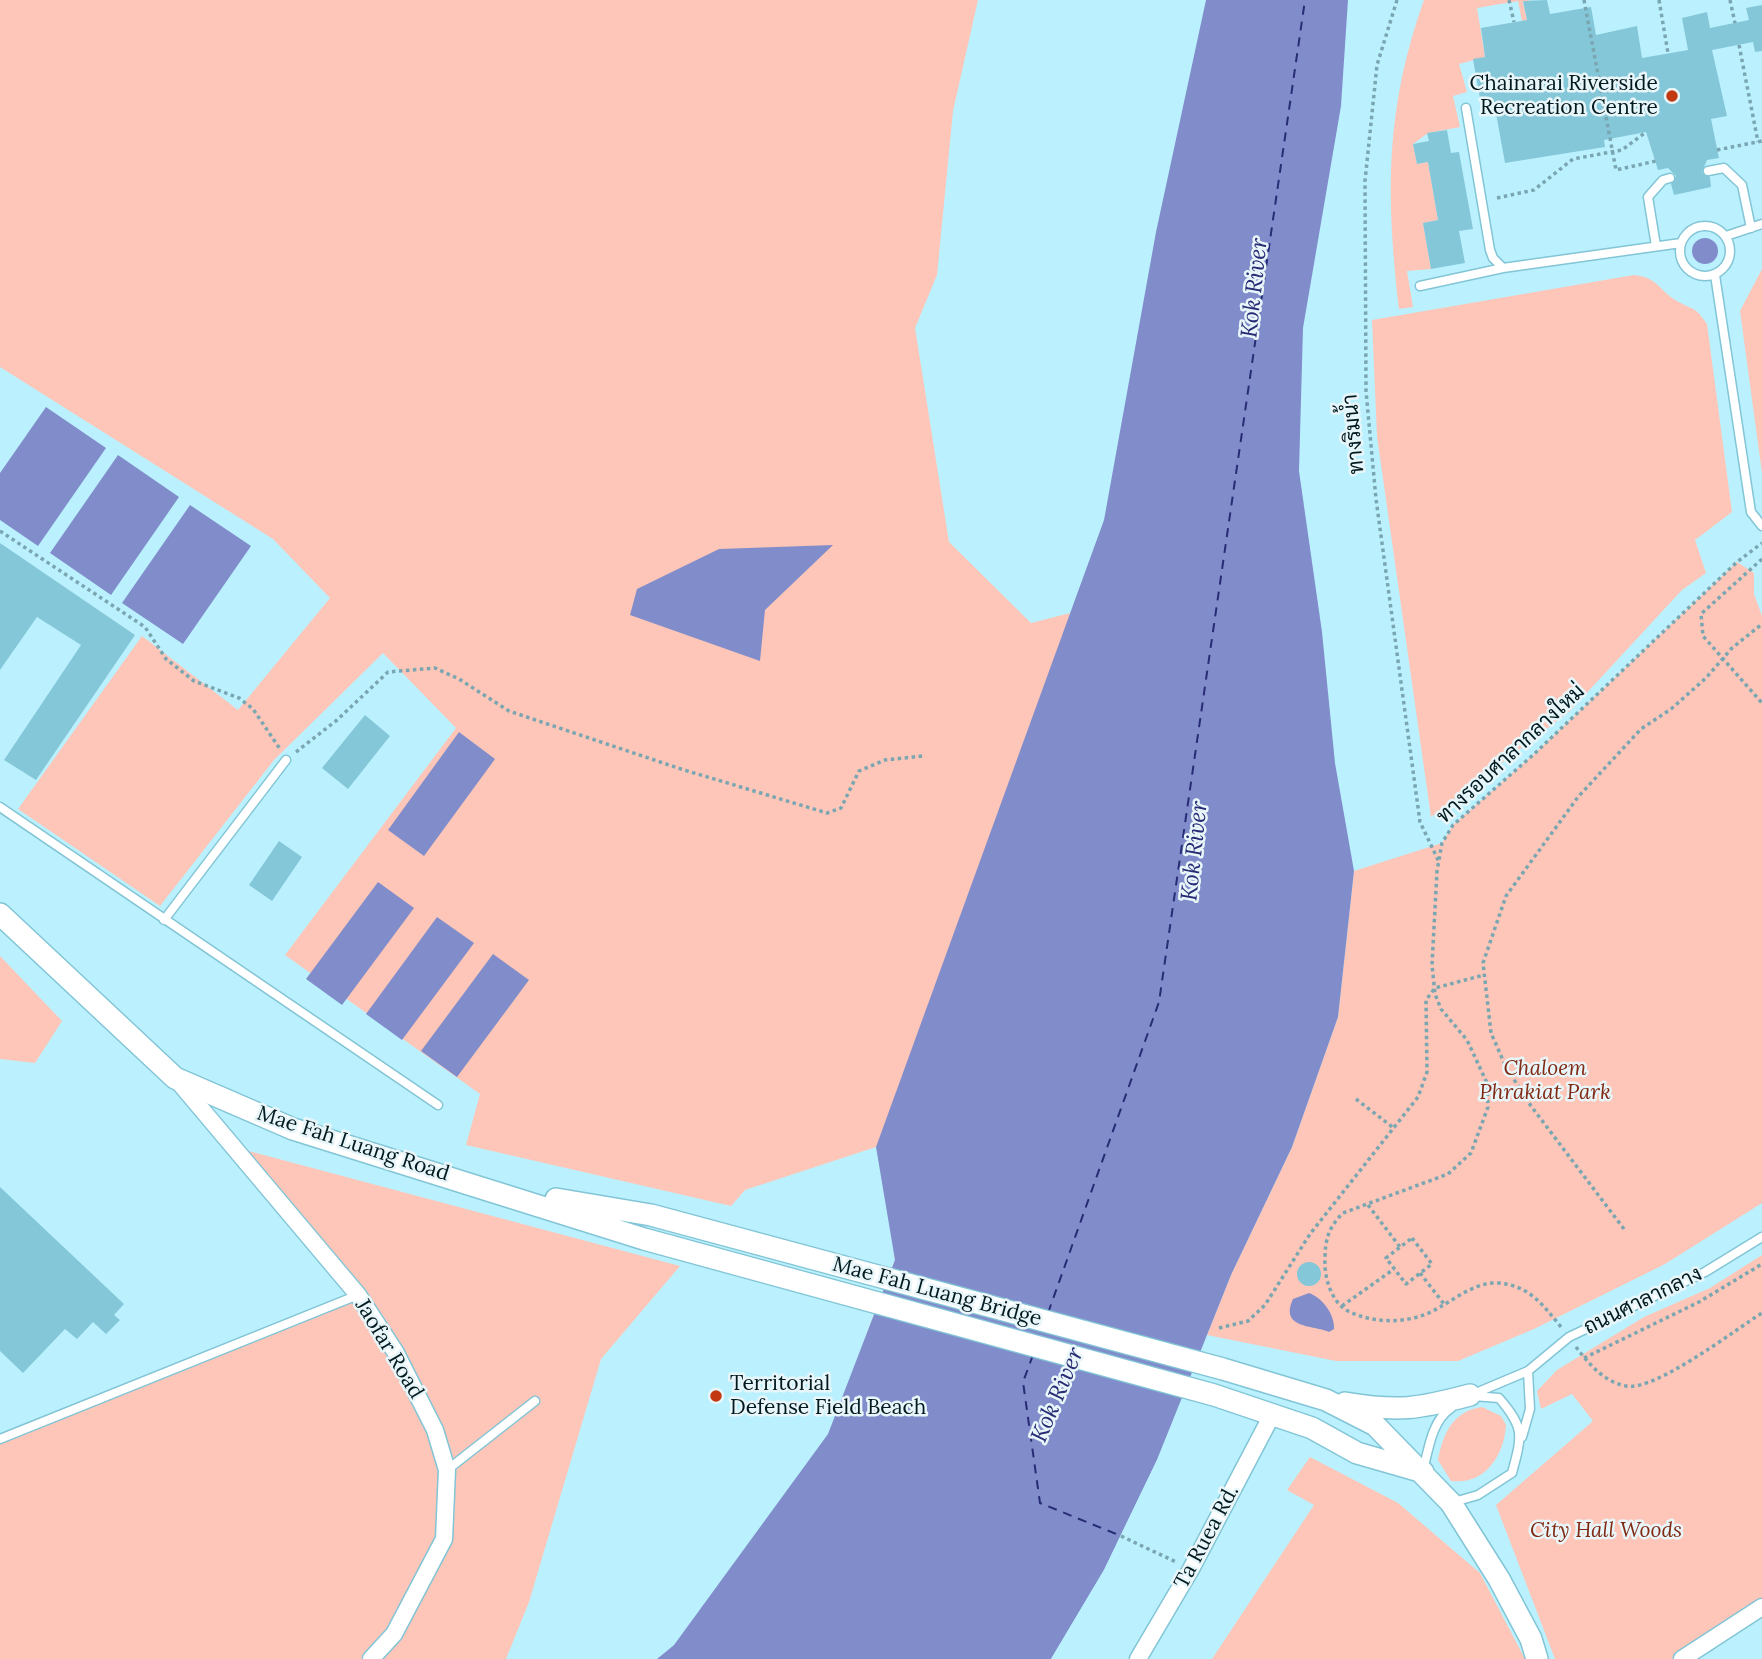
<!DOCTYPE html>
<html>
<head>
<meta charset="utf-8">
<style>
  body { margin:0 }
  canvas { display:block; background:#bbf1fe }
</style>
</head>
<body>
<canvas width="1762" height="1659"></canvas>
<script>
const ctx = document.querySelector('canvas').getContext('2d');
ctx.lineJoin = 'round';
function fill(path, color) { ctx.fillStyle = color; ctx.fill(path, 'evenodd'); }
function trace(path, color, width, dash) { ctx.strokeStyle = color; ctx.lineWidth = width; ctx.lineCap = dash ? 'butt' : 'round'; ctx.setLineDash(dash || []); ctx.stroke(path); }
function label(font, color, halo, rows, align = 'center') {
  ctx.font = font + ' Lora,Sarabun,serif'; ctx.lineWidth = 5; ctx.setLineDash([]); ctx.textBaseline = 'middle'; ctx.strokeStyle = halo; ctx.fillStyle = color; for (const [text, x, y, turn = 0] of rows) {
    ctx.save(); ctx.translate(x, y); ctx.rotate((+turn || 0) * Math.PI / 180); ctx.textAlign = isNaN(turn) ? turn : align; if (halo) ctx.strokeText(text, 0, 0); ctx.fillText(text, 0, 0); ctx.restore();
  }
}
fill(new Path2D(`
  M0 0H978L953 111 937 275 915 328 949 542 1031 623 1070 613 1038 738 1025 967 865 1338 895 1260 879 1142 876 1147 745 1190 731 1206 466 1145 480 1094 285 955 456 728 383 653 274 760 160 906 18 809 142 636 238 710 330 598 273 539 0 367Z
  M1424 0H1531L1523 2 1527 20 1522 21 1518 1 1477 8 1485 57 1459 64 1467 92 1453 96 1460 127 1428 133 1413 144 1417 164 1428 162 1438 220 1423 223 1431 269 1407 271 1413 307 1399 309C1386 194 1385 110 1424 0Z
  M1762 269V473L1740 311Z
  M1634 275C1659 278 1658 290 1677 301 1694 311 1694 305 1707 324L1732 512 1695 540 1706 573 1682 590 1570 711 1431 817 1377 436 1372 320Z
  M1737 562 1754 573V594L1762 616V1203L1665 1264 1534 1329 1458 1361H1336L1207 1335 1231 1275 1292 1147 1338 1017 1354 871 1442 843 1453 825 1533 755Z
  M0 956 62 1021 35 1063 0 1059Z
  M230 1146 680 1266 601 1359 529 1602 506 1659H0V1439L357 1295Z
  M1762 1255V1607L1682 1659H1555L1496 1505 1593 1421 1572 1394 1541 1409 1537 1391 1557 1370 1644 1317 1710 1288Z
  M1482 1407 1501 1416 1506 1425C1504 1456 1485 1485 1451 1481L1438 1460C1443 1433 1453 1411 1482 1407Z
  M1310 1457 1398 1503 1480 1573 1525 1659H1212L1314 1505 1287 1490Z`), '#fdc6b8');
fill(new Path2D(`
  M1206 0H1348L1341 106 1303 328 1299 471 1322 632 1335 763 1354 871 1338 1017 1292 1147 1231 1275 1157 1460 1104 1570 1051 1659H657L674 1645 828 1434 895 1260 876 1147 1104 520 1156 232Z
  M1692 251a13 13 0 1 1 26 0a13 13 0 1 1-26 0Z
  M46 407 106 448 38 546 0 520V473Z
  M118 455 179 497 111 595 50 553Z
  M190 505 251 546 183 644 122 603Z
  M833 545 765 610 760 661 630 615 637 589 719 549Z
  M459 732 495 759 424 856 388 830Z
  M378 882 414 908 342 1005 306 979Z
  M437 917 474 943 402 1040 366 1014Z
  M493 954 529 980 457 1077 421 1051Z
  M1309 1293C1323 1298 1335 1315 1334 1329L1329 1332C1314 1325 1279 1329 1293 1299Z`), '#818dcb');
fill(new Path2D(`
  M1180 1404 1183 1405 1160 1462 1107 1572 1055 1659H1051L1104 1570 1157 1460Z`), '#bbf1fe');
trace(new Path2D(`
  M1048 1313 1159 1002 1305 0
  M1033 1355 1023 1382 1040 1503 1121 1536`), '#272c75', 2, [9, 7]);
fill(new Path2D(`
  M1547 0 1550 14 1591 7 1596 35 1637 26 1642 58 1688 50 1682 18 1707 12 1710 28 1749 20 1746 8 1762 5V51L1755 52 1753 42 1712 50 1727 116 1711 119 1719 158 1707 160 1702 172 1710 177 1711 187 1674 195 1671 184 1676 176 1668 168 1658 170 1646 132 1604 140 1605 147 1505 163 1495 108 1482 110 1473 59 1485 57 1481 28 1527 20 1523 1Z
  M1447 130 1451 153 1459 152 1473 229 1459 231 1465 263 1431 269 1423 223 1438 220 1428 162 1417 164 1413 144 1429 141 1427 133Z
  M0 543 135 635 36 780 4 760 81 645 37 617 0 670Z
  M365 715 390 736 348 789 322 768Z
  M279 841 302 857 272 901 249 885Z
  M0 1187 124 1304 114 1315 120 1320 106 1334 93 1322 77 1339 65 1329 23 1373 0 1351Z
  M1297 1274a12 12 0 1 1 24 0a12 12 0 1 1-24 0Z`), '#84c7d8');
const service = new Path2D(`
  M1466 108 1490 250 1493 258 1503 268 1681 243
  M1708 171 1724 168 1742 185 1751 228
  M1680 251a25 25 0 1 1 50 0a25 25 0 1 1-50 0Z
  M1726 236 1762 224
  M1656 246 1648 197 1663 180 1670 178
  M1715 275 1751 512 1762 526
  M1420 286 1503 268
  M0 807 438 1105
  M164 920 286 760
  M1471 1395 1528 1371 1569 1337 1705 1272 1762 1237
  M1522 1437 1530 1409 1528 1371
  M0 1439 358 1295
  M447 1470 535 1401
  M1423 1471C1428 1451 1432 1420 1451 1408
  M1454 1502 1478 1495 1512 1473C1522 1436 1525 1428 1499 1398L1473 1396`);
const minor = new Path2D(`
  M177 1080 358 1295 396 1353 435 1430 447 1470 444 1539 394 1634 371 1659
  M1138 1659 1191 1569 1273 1413
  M1682 1659 1762 1607`);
const tertiary = new Path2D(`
  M0 914 175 1078 293 1129 644 1239 1214 1395 1312 1428 1357 1453 1423 1472
  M556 1199 651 1215 1223 1369 1326 1400 1375 1425 1451 1503 1499 1579 1531 1639 1537 1659
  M1345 1403C1399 1412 1417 1409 1470 1395`);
trace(service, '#82c5d6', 11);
trace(minor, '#82c5d6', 19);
trace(tertiary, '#82c5d6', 24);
trace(new Path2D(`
  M1397 0 1377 65 1365 181 1366 391 1376 499 1420 822 1439 862
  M1509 0 1514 22
  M1584 0 1616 170 1656 161
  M1659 0 1668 53
  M1730 0 1735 23
  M1739 45 1758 142
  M1717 150 1762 141
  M1497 198 1534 190 1573 159 1622 150 1646 132
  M0 531 145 627 166 659 194 681 239 698 253 709 280 749
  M1762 559 1701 614 1703 636 1762 703
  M296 752 337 720 388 672 435 668 459 679 509 711 681 769 827 813 841 808 859 771 885 760 923 756
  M1356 1099 1395 1129
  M1368 1205 1400 1247
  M1624 1229 1531 1106 1506 1067 1491 1033 1483 963 1506 896 1578 797 1641 729 1671 709 1706 678 1732 648 1762 624
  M1412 1238 1432 1264 1406 1284 1386 1258Z
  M1420 1273 1444 1304
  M1342 1306 1394 1269
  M1561 1327C1543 1305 1529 1285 1498 1283 1476 1282 1458 1297 1440 1307 1413 1324 1376 1325 1348 1311 1332 1303 1324 1278 1325 1260 1325 1240 1328 1228 1343 1213L1448 1174 1471 1153 1488 1107 1487 1083 1467 1040 1441 1009 1435 994 1432 965 1437 871 1442 843 1453 825 1533 755 1737 562 1762 543
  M1219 1328 1248 1321 1265 1305 1310 1234 1418 1097 1427 1072 1426 1000 1435 988 1484 975
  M1576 1347C1589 1364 1604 1382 1626 1386 1654 1392 1735 1330 1762 1313
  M1584 1358 1699 1302 1762 1264
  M1121 1536 1176 1562`), '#7aa6b1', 3.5, [3.5, 3.5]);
trace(service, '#fff', 8);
trace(minor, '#fff', 16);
trace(tertiary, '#fff', 21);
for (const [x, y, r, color] of [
  [1672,96,7,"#c13811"],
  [716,1396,7,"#c13811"]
]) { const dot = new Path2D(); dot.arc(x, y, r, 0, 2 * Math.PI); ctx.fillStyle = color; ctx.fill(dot); trace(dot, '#e9f6f9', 2.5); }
label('21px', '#001a20', '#e9f6f9', [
  ["Chainarai Riverside",1658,84],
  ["Recreation Centre",1658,108],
  ["Territorial",730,1384,"left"],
  ["Defense Field Beach",730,1408,"left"]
], 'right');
label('21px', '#001a20', '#e9f6f9', [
  ["ทางริมน้ำ",1354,434,-95],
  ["ทางรอบศาลากลางใหม่",1511,754,-43],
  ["Mae Fah Luang Road",353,1144,18],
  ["Mae Fah Luang Bridge",937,1292,15],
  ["ถนนศาลากลาง",1643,1301,-26],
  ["Jaofar Road",389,1349,59],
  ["Ta Ruea Rd.",1207,1537,-62]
]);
label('italic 21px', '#802a14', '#e9f6f9', [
  ["Chaloem",1545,1069],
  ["Phrakiat Park",1545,1093],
  ["City Hall Woods",1606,1531]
]);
label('italic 23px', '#272c75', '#e9f6f9', [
  ["Kok River",1255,288,-84],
  ["Kok River",1195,851,-84],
  ["Kok River",1058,1395,-67]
]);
</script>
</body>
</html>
